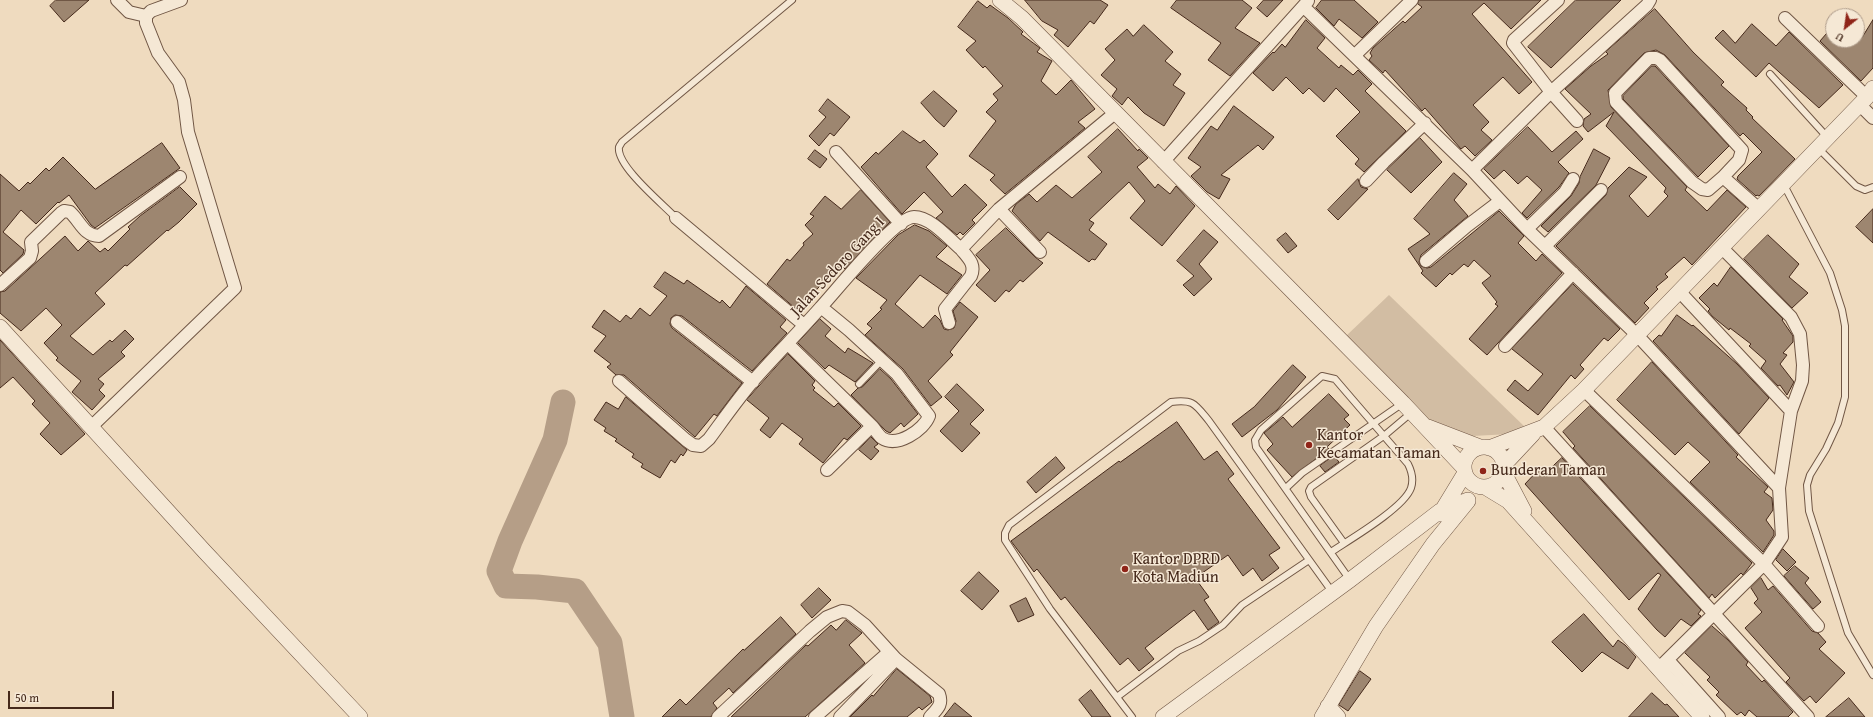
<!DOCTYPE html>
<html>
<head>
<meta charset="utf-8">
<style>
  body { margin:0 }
  #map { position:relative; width:1873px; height:717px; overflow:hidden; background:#efdbbf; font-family:"Gentium Book Plus",serif }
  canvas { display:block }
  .north { position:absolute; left:1825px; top:8px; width:40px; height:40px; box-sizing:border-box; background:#f5e8d5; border:1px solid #af9c8b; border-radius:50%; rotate:210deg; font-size:11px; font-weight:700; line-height:16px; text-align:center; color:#45291b }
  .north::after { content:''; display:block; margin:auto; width:14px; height:18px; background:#8f2418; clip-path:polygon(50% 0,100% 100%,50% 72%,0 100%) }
  .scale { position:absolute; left:8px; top:691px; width:106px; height:18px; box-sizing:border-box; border:2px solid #45291b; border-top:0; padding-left:5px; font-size:12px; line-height:14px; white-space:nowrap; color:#45291b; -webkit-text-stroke:3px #f5e8d5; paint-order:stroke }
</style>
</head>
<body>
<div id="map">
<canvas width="1873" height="717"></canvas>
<div class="north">U</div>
<div class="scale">50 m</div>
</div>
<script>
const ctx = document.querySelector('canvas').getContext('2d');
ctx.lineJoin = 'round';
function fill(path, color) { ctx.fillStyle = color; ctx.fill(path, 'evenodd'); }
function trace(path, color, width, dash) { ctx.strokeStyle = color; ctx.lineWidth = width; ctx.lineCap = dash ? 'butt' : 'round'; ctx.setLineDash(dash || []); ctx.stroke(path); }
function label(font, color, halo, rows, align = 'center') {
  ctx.font = font + ' "Gentium Book Plus",serif'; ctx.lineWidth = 3; ctx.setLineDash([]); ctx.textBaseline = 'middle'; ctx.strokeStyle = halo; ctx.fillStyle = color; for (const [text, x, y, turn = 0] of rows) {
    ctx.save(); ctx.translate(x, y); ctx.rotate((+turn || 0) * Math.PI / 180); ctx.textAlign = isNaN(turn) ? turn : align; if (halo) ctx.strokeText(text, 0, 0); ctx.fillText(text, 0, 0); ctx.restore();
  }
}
fill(new Path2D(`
  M1389 295 1527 429 1511 434 1472 436 1426 421 1345 337Z`), '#d2bda3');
trace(new Path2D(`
  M563 402 555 440 510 541 499 571 506 586 537 587 575 591 610 643 622 717`), '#b59e87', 25);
const building = new Path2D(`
  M56 0H89L64 22 50 6Z
  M1025 0H1100L1108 5 1094 24 1090 21 1068 47 1054 35 1058 30 1042 21Z
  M1177 0H1242L1252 8 1235 28 1260 43 1230 76 1208 60 1221 43 1171 8Z
  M1264 0H1283L1267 17 1257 8Z
  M1322 0H1354L1378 22 1362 38 1339 19 1334 26 1316 8Z
  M1419 0H1541L1511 29 1484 3 1472 14 1532 82 1519 94 1503 77 1473 105 1489 122 1481 130 1492 140 1475 156 1465 146 1461 149 1425 108 1422 111 1385 70 1383 73 1369 60 1372 56 1370 53 1373 48 1403 21 1405 23 1422 7 1418 4Z
  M1576 0H1621L1551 68 1528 47Z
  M978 1 987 8 990 5 1008 18 1023 32 1021 34 1040 48 1037 52 1052 61 1041 81 1056 95 1071 80 1095 109 1078 122 1085 128 1005 194 990 180 995 175 969 156 996 121 986 112 998 100 993 94 1003 86 985 66 983 68 966 50 976 41 958 27Z
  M1655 9 1693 52 1724 82 1721 85 1747 108 1746 110 1753 117 1752 118 1795 159 1759 196 1757 195 1756 196 1737 179 1738 176 1762 152 1743 133 1740 136 1665 55 1656 50 1644 53 1608 90 1611 107 1687 187 1685 190 1707 211 1727 190 1746 207 1692 265 1684 257 1665 274 1668 277 1656 287 1658 289 1644 303 1649 308 1635 323 1556 246 1606 195 1608 188 1629 167 1647 177 1629 196 1648 217 1668 196 1664 192 1666 188 1606 126 1614 112 1588 132 1583 126 1584 119 1591 114 1565 89 1591 66 1608 54 1606 52Z
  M1306 20 1325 38 1317 48 1339 68 1341 65 1353 75 1358 70 1372 84 1365 91 1406 131 1364 172 1355 164 1359 159 1336 136 1360 112 1336 88 1324 102 1309 88 1303 94 1286 77 1273 91 1253 73 1273 52 1274 53 1282 44 1285 47Z
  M1873 20V68L1861 81 1820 41 1833 26V40H1857V33L1862 37Z
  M1752 24 1776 46 1789 32 1843 85 1819 108 1769 63 1756 77 1715 38 1723 30 1735 43Z
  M1144 25 1173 52 1165 61 1181 74 1173 85 1185 93 1164 126 1144 113 1128 97 1122 105 1112 96 1117 89 1101 75 1115 60 1105 49 1127 29 1133 36Z
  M1652 66H1655L1729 146 1698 177 1623 99V96Z
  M934 91 957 111 944 127 936 120 921 103Z
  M828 99 850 117 834 136 830 133 819 146 809 136 826 117 819 111Z
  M1234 106 1274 137 1263 150 1258 145 1221 175 1230 179 1219 199 1207 192 1191 176 1201 167 1188 158 1211 126 1217 130Z
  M1528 127 1552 152 1576 131 1583 139 1558 162 1569 173 1559 187 1527 218 1522 213 1542 190 1527 176 1518 184 1504 170 1494 179 1484 169Z
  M1118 129 1138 151 1139 149 1148 158 1137 167 1155 188 1158 184 1170 194 1176 186 1195 206 1162 246 1130 218 1145 201 1129 182 1089 220 1094 223 1089 230 1107 244 1095 260 1092 259 1089 262 1048 232 1040 241 1012 211 1016 204 1029 194 1037 202 1056 185 1072 198 1102 172 1088 157Z
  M903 131 920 143 924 140 938 154 926 167 952 197 965 184 987 205 972 220 975 223 963 235 960 232 957 235 936 218 943 212 924 192 902 214 861 167 876 152 878 154Z
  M1420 138 1442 162 1411 193 1387 170Z
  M162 143 180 168 95 228 91 225 69 195 59 203 58 202 36 224 21 210 3 232 24 250 23 254 3 273 0 270V174L19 191 28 182 30 184 46 168 49 171 63 157 95 189Z
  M1594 149 1610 158 1596 185 1548 232 1541 226 1571 196 1579 183 1580 177Z
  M815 150 827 159 820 168 808 159Z
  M1454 173 1467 184 1454 200 1468 216 1421 255 1419 262 1421 266 1427 268 1431 267 1499 211 1524 236 1518 243 1536 261 1542 254 1562 273 1487 355 1469 339 1498 306 1495 304 1497 302 1482 283 1491 276 1474 260 1468 267 1464 264 1452 275 1450 273 1436 287 1421 273 1423 271 1408 249 1430 234 1414 219Z
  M1358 179 1361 187 1368 189 1338 220 1328 210Z
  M180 187 197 204 179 222 168 231 167 230 127 266 125 265 95 293 105 304 70 336 93 355 110 340 112 342 125 330 134 339 121 352 125 356 98 379 104 384 99 390 105 396 92 410 72 392 81 381 56 360 58 358 44 343 62 325 46 308 21 331 0 313V292L5 291 65 236 78 251 88 241 100 252 105 248 108 251 130 229 128 227 140 216Z
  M861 190 890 222 845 269 841 265 835 273 833 271 811 296 808 294 796 309 767 284 787 259 790 261 804 245 803 243 813 234 805 225 814 216 810 214 825 196 841 209Z
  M1873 209V243L1856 227Z
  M915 225 929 231 947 246 936 257 962 275 947 294 920 275 895 304 923 328 935 315 940 320 944 329 948 330 954 328 956 321 953 311 960 302 978 317 950 352 953 355 928 381 942 397 931 406 903 369 865 335 872 328 867 324 882 309 880 308 887 300 856 278 898 235Z
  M1006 228 1035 257 1043 263 1023 282 1020 280 1009 292 1006 290 995 302 976 285 990 270 976 255Z
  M1204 230 1218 242 1199 264 1212 279 1194 296 1183 285 1194 276 1177 261Z
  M1286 233 1297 246 1288 253 1277 240Z
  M1768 235 1799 264 1789 277 1808 293 1792 308 1744 259Z
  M1731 267 1783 319 1782 320 1793 336V342L1783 353 1787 355 1780 364 1794 382 1787 395 1780 385 1778 386 1761 368 1766 361 1749 346 1751 344 1730 328 1729 330 1712 316 1708 311 1710 309 1699 298 1714 283 1717 286Z
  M665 272 684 284 687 280 720 303 722 300 730 308 746 286 786 320 780 327 787 333 752 371 682 316 675 315 671 318 670 324 672 328 742 383 717 416 714 414 695 437 624 375H616L607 367 611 364 594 351 606 336 592 327 604 310 620 322 626 315 631 319 640 308 650 316 667 296 654 287Z
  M1573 284 1620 329 1608 341 1604 338 1580 365 1584 369 1575 379 1571 375 1538 415 1507 390 1515 380 1528 391 1543 374 1512 349Z
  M1677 315 1692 326 1693 325 1737 364 1769 398 1739 434 1653 341 1659 335 1661 336Z
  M820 319 831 329 825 336 845 353 848 348 873 363 855 382 829 365 825 369 798 343Z
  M0 340 85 434 61 455 40 434 50 423 32 404 35 401 13 377 0 388Z
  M788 354 815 381 812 385 815 388 813 390 834 407 838 403 861 426 847 440 844 438 823 463 799 444 803 439 782 423 770 438 760 430 769 418 747 400Z
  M1652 362 1738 455 1736 457 1768 487 1764 492 1772 498 1773 510 1766 520 1774 531V535L1763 552 1690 482 1710 462 1688 442 1675 455 1617 400Z
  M1293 365 1306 377 1277 410 1242 437 1232 424 1254 407Z
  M880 369 891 379 918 414 904 427 901 423 890 433 886 431 851 395 858 388 862 387Z
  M957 384 984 410 970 424 980 433 962 452 940 431 959 411 945 397Z
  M1329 394 1349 415 1344 419 1350 425 1327 447 1329 449 1292 477 1267 450 1273 444 1264 433 1283 417 1292 427Z
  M626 397 687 450 683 456 681 454 675 463 671 460 660 478 641 467 643 464 632 457 634 454 615 441 617 439 604 431 606 428 594 420 606 402 618 409Z
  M1590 406 1752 563 1743 575 1741 573 1715 598 1712 594 1709 598 1573 448 1575 446 1563 432Z
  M1177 422 1204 460 1217 451 1234 474 1228 479 1280 548 1269 555 1279 568 1262 581 1253 568 1243 576 1228 555 1195 578 1209 597 1204 600 1219 622 1208 630 1194 610 1145 648 1154 659 1139 671 1128 658 1120 665 1065 597 1061 600 1037 569 1034 572 1011 541 1119 461 1120 462Z
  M871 437 878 444 874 447 879 451 871 460 859 450Z
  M1334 456 1339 462 1325 472 1320 466Z
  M1056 457 1065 468 1036 493 1027 482Z
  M1562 458 1701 610 1698 614 1701 616 1691 626 1681 619 1665 637 1657 630 1638 609 1661 575 1658 573 1629 600 1525 484 1540 468 1545 473Z
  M1783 549 1796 562 1787 571 1776 560Z
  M1795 566 1809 578 1805 583 1821 602 1813 609 1784 576Z
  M979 572 999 591 982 610 961 591Z
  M1761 578 1768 590 1773 586 1812 631 1818 633 1826 642 1819 649 1845 673 1816 703 1810 696 1804 701 1786 682 1790 678 1745 628 1762 612 1754 603 1758 599 1751 588Z
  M819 588 831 600 812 618 801 605Z
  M1026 598 1034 615 1018 622 1010 606Z
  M1584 614 1613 647 1618 640 1625 645 1636 657 1628 669 1602 652 1582 672 1552 642Z
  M781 617 796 634 733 693 729 688 713 703 717 708 711 717H662L680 699 686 705 743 649 744 650Z
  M846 620 862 633 849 645 865 663 805 717H731L806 645 808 646 831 625 836 630Z
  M1712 626 1728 640 1748 662 1746 665 1762 682 1764 680 1793 712 1788 717H1757L1749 710 1745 716 1741 712 1737 715 1716 695 1719 692 1707 680 1710 677 1685 653Z
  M897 669 930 696 932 702 922 710 919 707 907 717H850L872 695 873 696Z
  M1360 671 1371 679 1348 711 1339 705Z
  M1091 690 1111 717H1092L1079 700Z
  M1652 693 1665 705 1667 704 1679 717H1629Z
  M1849 698 1865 717H1826Z
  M955 703 972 717H944Z`);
fill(building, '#9d8670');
trace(building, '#45291b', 1);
const service = new Path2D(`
  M1770 74 1828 138
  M1818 148 1856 186 1865 190 1873 187
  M1784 185 1830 273 1842 310 1845 326V397L1838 423 1826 449 1810 475 1807 485 1809 511 1848 633 1873 675
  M676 218C664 205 616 166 619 147 620 145 621 144 622 142L792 0
  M859 384 882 360
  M1286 488 1302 473 1403 403
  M1344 543 1311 497 1309 491 1311 487 1385 435 1411 413
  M1331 552C1349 540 1404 508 1411 488 1414 479 1412 472 1408 464L1335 379 1322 376 1261 430 1255 440 1256 447 1350 580
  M1117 697 1178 651 1199 641 1223 625 1242 605 1309 560
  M1132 717 1050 609 1005 540V533L1009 525 1171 402C1194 399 1195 404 1209 421L1333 593`);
const minor = new Path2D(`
  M117 0 129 12 146 16
  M1558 0 1514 40 1513 43 1551 92 1577 121
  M1304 7 1472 170 1527 229 1637 335 1779 488
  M1785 18 1867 97
  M1355 55 1412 0
  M1860 105 1873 118
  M836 152 901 224
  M1163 162 1308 1
  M1472 170 1551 92 1647 5 1650 0
  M1723 177 1739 160 1742 150 1660 60 1656 58H1649L1615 93 1616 102 1692 182 1702 189 1708 190 1723 177 1759 209
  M1366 181 1384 162 1425 123
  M999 209 1040 252
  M676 218 804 325
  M1527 229 1565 192 1573 179
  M1545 246 1601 190
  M1426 261 1467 226 1500 201
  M0 285 30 258 32 251 31 242 61 213 64 211 70 212C80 221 84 236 99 236L180 177
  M1679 291 1791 411
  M821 307 849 330 897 374 929 416C924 430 897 448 882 438 878 435 875 429 872 426L827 470
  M677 322 753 382
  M949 323 945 309 971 276C976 264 968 258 961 249
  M788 344 872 426
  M1505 346 1573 273
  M619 381 686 440 693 445 701 446 709 439C723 420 737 400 753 381 775 356 799 332 821 307 836 291 895 217 914 217 931 217 949 239 961 249L999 209 1115 113
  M1584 390 1764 564 1818 626
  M91 427 235 288 188 132 184 100 179 82 158 53 146 23V16L151 11 181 0
  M1544 427 1808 717
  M1668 660 1719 717
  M1658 669 1764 564 1782 537 1779 488 1791 411 1802 381 1803 365 1800 334 1791 317 1722 248
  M718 717 810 631 827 617 842 611 848 612 865 625 896 659 939 694C943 705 937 709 930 717
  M815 717 889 652
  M840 717 896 659`);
const tertiary = new Path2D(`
  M1000 0 1022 18 1403 403 1464 468
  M0 327 205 552 360 717
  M1428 427 1480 447
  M1464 467a20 20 0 1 1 40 0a20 20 0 1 1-40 0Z
  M1489 448 1544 427 1584 390 1867 97 1873 88
  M1504 465 1533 434
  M1503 471 1524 511
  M1485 487 1508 501 1702 717
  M1440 514 1465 473
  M1328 706 1338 717
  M1163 717 1350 580 1440 511 1468 500
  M1322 717 1376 626 1433 544 1468 501`);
trace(service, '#705644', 8);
trace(minor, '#705644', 14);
trace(tertiary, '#705644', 16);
trace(service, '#f5e8d5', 6);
trace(minor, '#f5e8d5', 12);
trace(tertiary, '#f5e8d5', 15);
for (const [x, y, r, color] of [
  [1309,445,4,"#8f2418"],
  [1483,471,4,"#8f2418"],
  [1125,569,4,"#8f2418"]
]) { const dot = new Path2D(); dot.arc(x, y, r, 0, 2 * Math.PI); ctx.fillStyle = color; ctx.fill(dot); trace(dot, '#f5e8d5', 1.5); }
label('16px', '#45291b', '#f5e8d5', [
  ["Jalan Sedoro Gang I",838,267,-47]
]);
label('16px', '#45291b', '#f5e8d5', [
  ["Kantor",1317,436],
  ["Kecamatan Taman",1317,454],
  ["Bunderan Taman",1491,471],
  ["Kantor DPRD",1133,560],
  ["Kota Madiun",1133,578]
], 'left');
</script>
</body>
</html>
